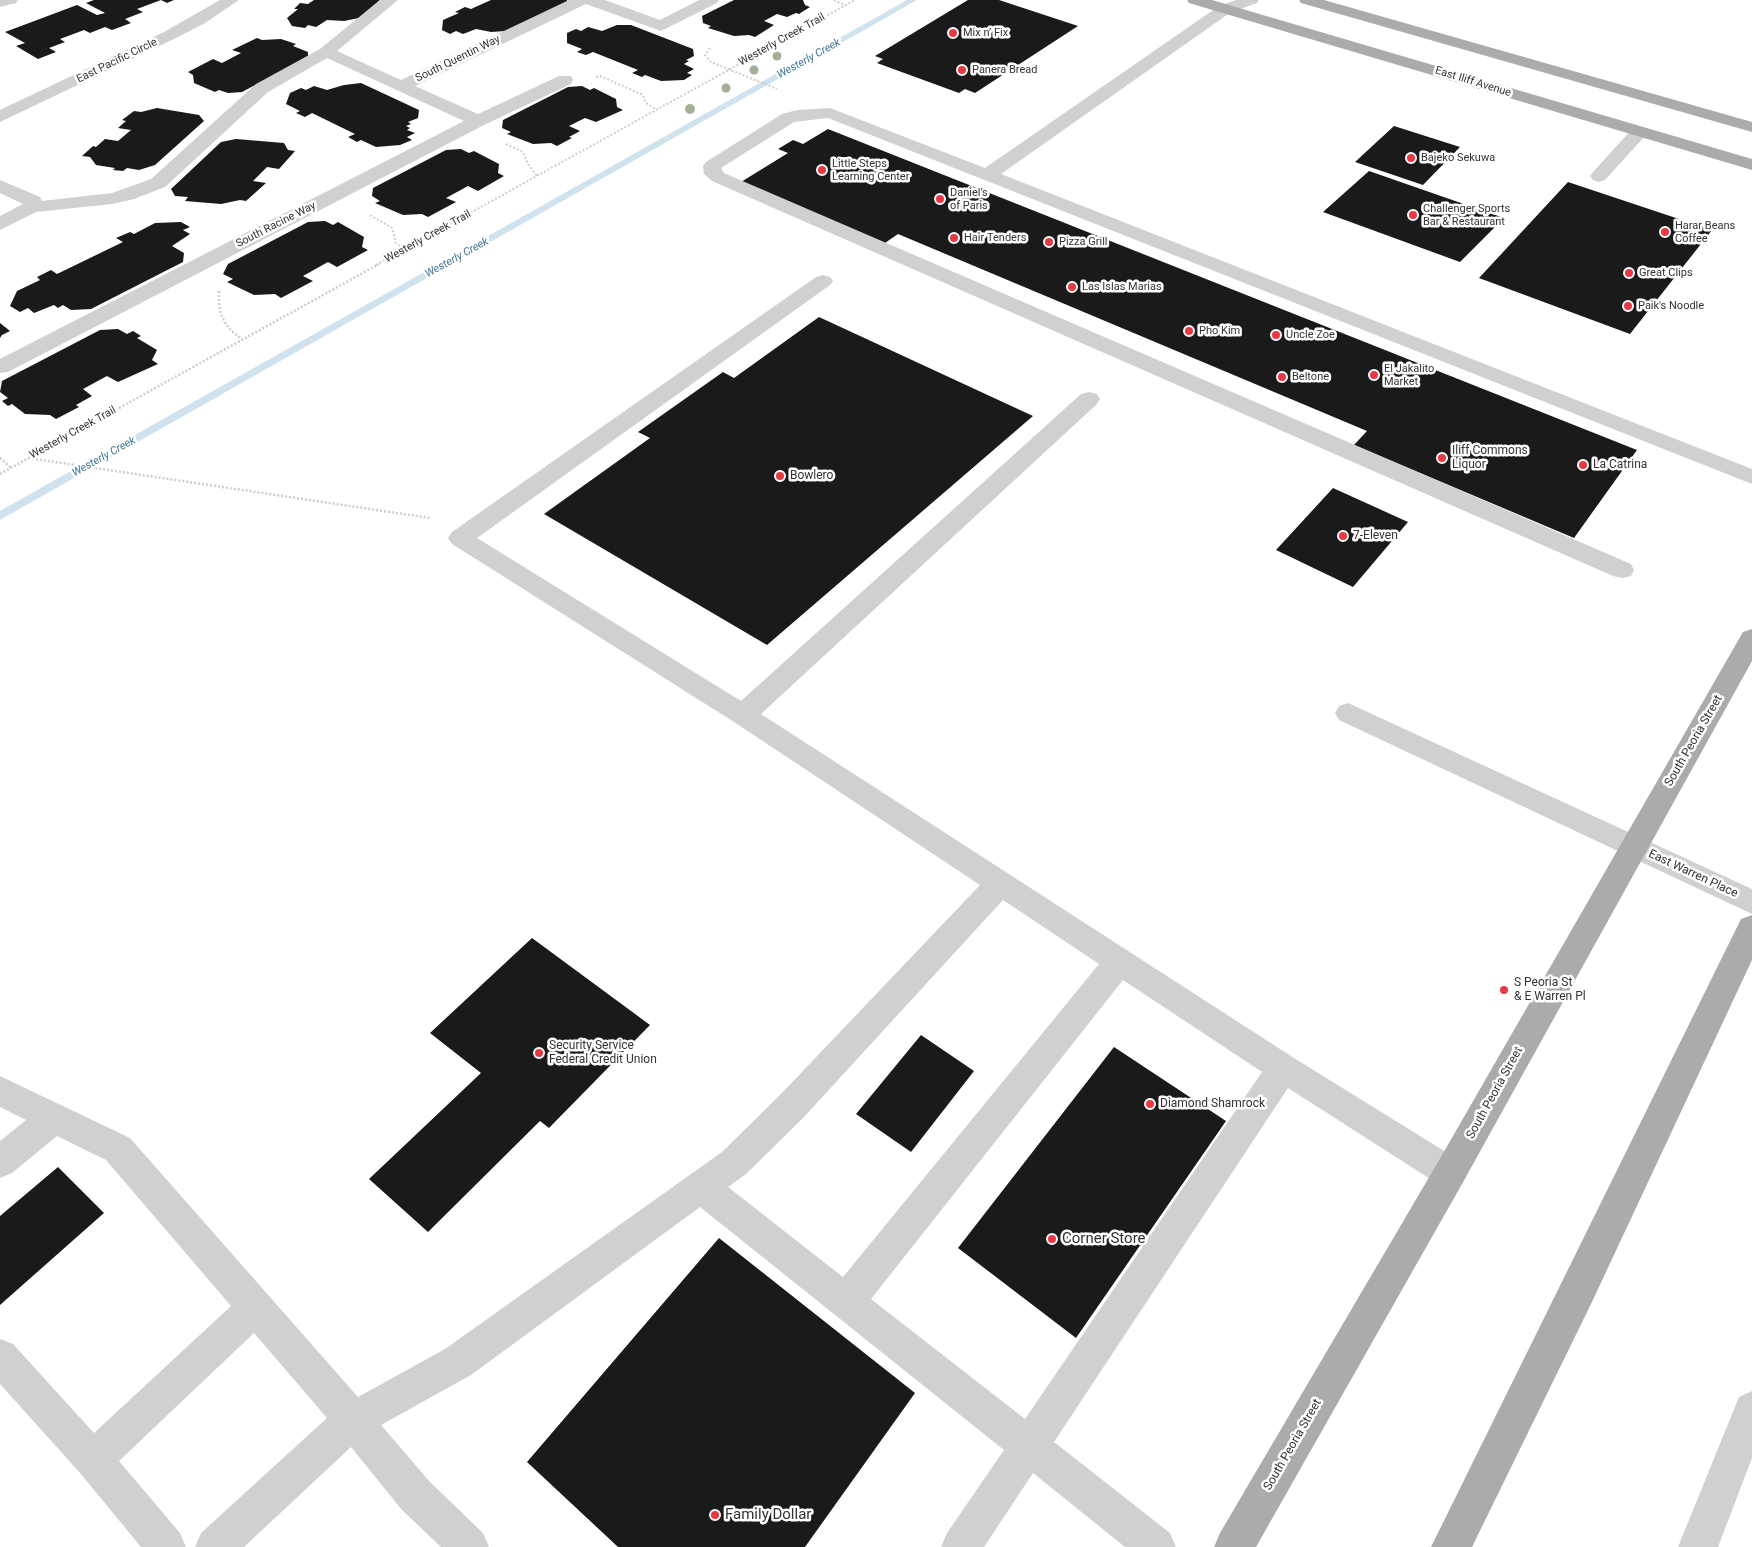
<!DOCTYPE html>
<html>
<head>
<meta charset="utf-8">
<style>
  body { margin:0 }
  canvas { display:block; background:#fff }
</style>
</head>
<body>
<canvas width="1752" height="1547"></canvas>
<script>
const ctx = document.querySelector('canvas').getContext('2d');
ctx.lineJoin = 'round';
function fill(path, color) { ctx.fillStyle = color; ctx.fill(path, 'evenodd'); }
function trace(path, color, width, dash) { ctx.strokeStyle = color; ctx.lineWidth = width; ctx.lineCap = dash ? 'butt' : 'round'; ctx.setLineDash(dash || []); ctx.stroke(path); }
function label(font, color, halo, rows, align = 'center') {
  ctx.font = font + ' Roboto,sans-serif'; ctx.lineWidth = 5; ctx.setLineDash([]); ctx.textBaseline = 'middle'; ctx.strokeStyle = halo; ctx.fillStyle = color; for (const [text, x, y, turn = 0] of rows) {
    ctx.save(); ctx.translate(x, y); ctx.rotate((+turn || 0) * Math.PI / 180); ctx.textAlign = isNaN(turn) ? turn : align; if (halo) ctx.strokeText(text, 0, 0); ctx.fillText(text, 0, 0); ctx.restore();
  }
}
fill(new Path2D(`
  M907 0H917L0 520V511Z`), '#cfe2ee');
fill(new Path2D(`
  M94 0H174L167 3 161 0 137 9 143 12 125 19 131 23 112 30 105 27 90 33 84 30 60 39 65 42 49 48 56 52 38 59 16 46 25 43 5 32 77 5 97 15 105 13 86 3Z
  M314 0H380L359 18 344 21 327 20 316 27 308 25 305 28 292 26 287 18 298 9H294L300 3 308 4Z
  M491 0H567V2L506 31 491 32 476 29 463 34 456 31 450 34 442 30 443 20 459 13 455 12 465 7 471 9Z
  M734 0H803L805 5 810 7 799 14 796 13 787 17 777 14 764 21 774 25 755 37 749 35 734 36 708 28 711 26 703 23 702 16Z
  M968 0H999L1078 26 975 93 965 89 959 93 877 63 883 59 875 56Z
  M617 25H631L693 49 694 56 686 60 689 61 684 64 694 69 687 73 692 75 684 80 661 81 645 75 642 77 632 73 638 70 593 52 586 55 577 52 582 49 567 43V33L576 29 581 31 588 27 602 31Z
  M257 38 262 40 281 39 296 44 293 46 308 52V57L242 92 228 93 219 90 215 92 194 83 193 75 188 72 213 59 222 63 241 53 232 50Z
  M361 83 419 110 418 118 408 122 411 124 406 126 410 128 407 130 415 133 407 137 412 140 400 145 376 147 361 140 357 142 348 137 355 134 312 113 305 117 296 113 300 111 286 104 290 93 301 88 306 90 314 86 327 90 344 85Z
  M582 86 590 90 594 88 616 99 617 107 623 110 596 122 585 118 569 126 580 131 569 137 572 138 557 146 551 143 533 144 507 134 511 132 502 128 503 120 568 87Z
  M157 108 199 115 204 121 155 165 139 170 127 168 123 171 113 170 115 168 96 165 90 157 82 156 93 146 96 147 105 139 118 141 131 130 118 128 126 121 122 120 134 111 141 112Z
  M1394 126 1460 147 1423 185 1355 162Z
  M828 129 1637 450 1574 538 1354 445 1367 431 898 234 885 243 741 182 788 153 778 149 793 140 803 144Z
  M236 139 284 143 288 150 295 151 279 169 267 167 253 181 266 183 246 201 240 200 221 204 185 201 188 197 175 196 171 189 221 142Z
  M461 149 469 153 474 151 499 164 498 173 504 176 478 191 468 186 446 198 456 202 428 217 422 214 403 215 375 203 380 201 372 196 373 188 446 150Z
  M1369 171 1504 218 1460 262 1323 212Z
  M1568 182 1712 230 1630 334 1479 278Z
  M325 221 333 225 338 222 364 237 362 247 368 250 337 267 328 262 303 276 313 281 281 298 275 294 254 295 227 282 233 279 223 274 228 264 308 222Z
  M181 222 190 227 183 230 190 234 172 246 184 253 183 262 91 309 71 310 63 305 58 308 54 305 34 313 28 308 20 312 10 306 17 291 40 280 37 277 51 270 57 274 123 242 116 238 130 232 134 234 155 223Z
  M819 317 1033 416 767 645 544 514 650 438 638 432 723 372 734 378Z
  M0 323 10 331 2 335 0 338Z
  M118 329 127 334 133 331 141 336 137 338 157 350 152 360 158 364 118 382 107 376 83 389 92 396 76 405 79 407 56 419 50 415 25 414 12 404 8 406 2 401 8 398 0 392 2 381 100 330Z
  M1333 488 1408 522 1353 587 1276 550Z
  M532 938 650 1025 549 1128 540 1121 428 1232 369 1179 481 1073 430 1033Z
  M921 1035 974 1071 911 1152 856 1114Z
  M1114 1047 1226 1121 1076 1338 958 1248Z
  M58 1167 104 1213 0 1305V1216Z
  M719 1238 915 1393 805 1547H618L527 1462Z`), '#1a1a1a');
trace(new Path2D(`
  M834 0 845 5
  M710 48 705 55 711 62 777 89
  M596 77 600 76 643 95 646 103 656 109
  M506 144 523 152 528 164 537 176
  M370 215 392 228 396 243 404 249
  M376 265 855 0`), '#cdcdcd', 2, [2, 2]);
trace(new Path2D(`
  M219 291C218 314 223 326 242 339
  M0 458 11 468
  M28 458 430 518
  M0 474 379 264`), '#cdcdcd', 2.5, [2, 2]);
fill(new Path2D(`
  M0 0H18L16 3 0 7Z
  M220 0H239L205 23 176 38 0 122V110L164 32Z
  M380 0H398L337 51 401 80 569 0H605L660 20 699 0H719L717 3 661 31 586 4 415 86 478 114 559 76H571L573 80 571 84 484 125 8 372 0 373V359L464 121 327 58 268 92 165 187 134 199 112 204 36 212 0 230V216L23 204 0 193V180L40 197 42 201 112 193 151 179 256 84 320 49Z
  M1236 0H1259L1257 3 1231 12 1001 174 1752 469V484L828 118 794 122 721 168 724 173 1631 564 1634 570 1631 576 1622 578 1613 576 712 181 704 174 703 166 706 162 782 114 797 110 830 108 985 168 1219 6Z
  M1639 127 1645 128 1648 132 1645 136 1605 180 1599 182 1593 180 1590 176 1593 172 1633 128Z
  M823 275 830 277 833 281 830 285 477 538 741 701 1081 394 1089 392 1097 394 1100 399 1097 404 761 714 1294 1058 1462 1162 1467 1173 1462 1184 1450 1189 1438 1184 1288 1088 1054 1442 1170 1533 1176 1547H1125L1033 1473 984 1547H941L947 1533 1004 1450 700 1207 471 1375 381 1425 430 1482 483 1533 489 1547H441L402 1510 351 1447 244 1547H195L201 1533 327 1418 254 1333 119 1461 180 1533 186 1547H141L80 1473 0 1384V1339L13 1344 94 1433 231 1306 106 1160 57 1136 12 1173 0 1178V1141L26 1120 0 1107V1076L130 1138 358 1397 445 1349 722 1152 780 1095 980 885 734 722 452 544 448 538 452 532 816 277ZM1003 900 1099 964 843 1277 728 1187 746 1174 804 1117ZM1123 980 1262 1072 1025 1419 871 1299Z
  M1348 703 1752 889V914L1339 720 1335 713 1339 706Z
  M1752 1391V1458L1718 1547H1678L1739 1397Z`), '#d0d0d0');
fill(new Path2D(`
  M1187 0H1212L1752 159V170L1189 3Z
  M1299 0H1324L1752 122V132L1301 3Z
  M1752 629V661L1462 1184 1256 1547H1214L1220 1533 1438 1162 1743 632Z
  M1752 915V960L1591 1304 1472 1547H1431L1741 919Z`), '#ababab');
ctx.fillStyle = '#a2b095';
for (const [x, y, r] of [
  [777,56,4.5],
  [754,70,4.5],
  [726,88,4.5],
  [690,109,5]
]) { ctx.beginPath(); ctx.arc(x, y, r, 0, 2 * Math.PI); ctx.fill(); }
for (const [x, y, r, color] of [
  [953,33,5,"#e63946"],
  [962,70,5,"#e63946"],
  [1411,158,5,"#e63946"],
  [822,170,5,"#e63946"],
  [940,199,5,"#e63946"],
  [1413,215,5,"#e63946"],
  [1665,232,5,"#e63946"],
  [954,238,5,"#e63946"],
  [1049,242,5,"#e63946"],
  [1629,273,5,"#e63946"],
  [1072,287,5,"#e63946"],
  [1628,306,5,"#e63946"],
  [1189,331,5,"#e63946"],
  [1276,335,5,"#e63946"],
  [1374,375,5,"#e63946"],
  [1282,377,5,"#e63946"],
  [1442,458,5,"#e63946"],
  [1583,465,5,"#e63946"],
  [780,476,5,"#e63946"],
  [1343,536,5,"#e63946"],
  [1504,990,5,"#e63946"],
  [539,1053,5,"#e63946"],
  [1150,1104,5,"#e63946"],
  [1052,1239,5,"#e63946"],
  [715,1515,5,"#e63946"]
]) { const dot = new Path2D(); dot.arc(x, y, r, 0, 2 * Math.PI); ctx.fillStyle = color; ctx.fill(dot); trace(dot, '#fff', 2); }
label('11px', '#333', '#fff', [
  ["Mix n’ Fix",963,33],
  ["Panera Bread",972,70],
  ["Bajeko Sekuwa",1421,158],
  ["Little Steps",832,164],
  ["Learning Center",832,177],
  ["Daniel’s",950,193],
  ["of Paris",950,206],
  ["Challenger Sports",1423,209],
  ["Bar & Restaurant",1423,222],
  ["Harar Beans",1675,226],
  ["Coffee",1675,239],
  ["Hair Tenders",964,238],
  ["Pizza Grill",1059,242],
  ["Great Clips",1639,273],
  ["Las Islas Marias",1082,287],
  ["Paik's Noodle",1638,306],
  ["Pho Kim",1199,331],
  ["Uncle Zoe",1286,335],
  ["El Jakalito",1384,369],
  ["Market",1384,382],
  ["Beltone",1292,377]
], 'left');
label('11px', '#333', '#fff', [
  ["Westerly Creek Trail",782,40,-29],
  ["South Quentin Way",458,59,-26],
  ["East Pacific Circle",117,61,-26],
  ["East Iliff Avenue",1473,82,17],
  ["South Racine Way",276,225,-27],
  ["Westerly Creek Trail",428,237,-29],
  ["Westerly Creek Trail",73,433,-29]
]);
label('italic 11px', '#3f7597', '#fff', [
  ["Westerly Creek",809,59,-29],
  ["Westerly Creek",457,258,-29],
  ["Westerly Creek",104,457,-29]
]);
label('12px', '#333', '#fff', [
  ["Iliff Commons",1452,451],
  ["Liquor",1452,465],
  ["La Catrina",1593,465],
  ["Bowlero",790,476],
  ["7-Eleven",1353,536],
  ["S Peoria St",1514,983],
  ["& E Warren Pl",1514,997],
  ["Security Service",549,1046],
  ["Federal Credit Union",549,1060],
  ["Diamond Shamrock",1160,1104]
], 'left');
label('12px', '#333', '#fff', [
  ["South Peoria Street",1694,741,-60],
  ["East Warren Place",1693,874,25],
  ["South Peoria Street",1495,1093,-61],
  ["South Peoria Street",1293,1445,-60]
]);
label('15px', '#333', '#fff', [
  ["Corner Store",1062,1239],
  ["Family Dollar",725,1515]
], 'left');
</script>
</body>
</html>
